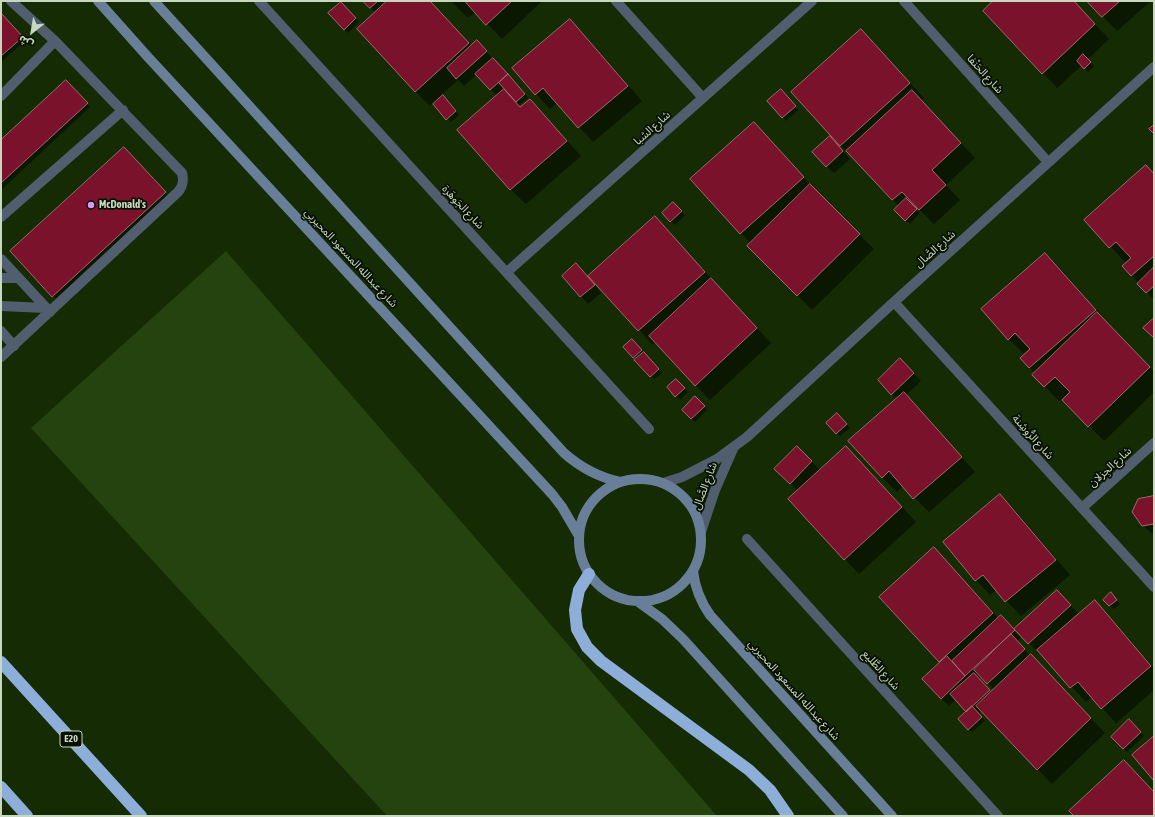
<!DOCTYPE html>
<html>
<head>
<meta charset="utf-8">
<style>
  body { margin:0 }
  #map { position:relative; width:1155px; height:817px; overflow:hidden; background:#142b03; font-family:"Asap Condensed","Noto Sans Arabic",sans-serif }
  canvas { display:block }
  .frame { position:absolute; inset:0; border:2px solid #c8d7c0; pointer-events:none }
  .north { position:absolute; left:12px; top:12px; width:40px; height:40px; -webkit-text-stroke:3px #071103; paint-order:stroke; rotate:211deg; font-size:11px; font-weight:700; line-height:16px; text-align:center; color:#c8d7c0 }
  .north::after { content:''; display:block; margin:auto; width:14px; height:18px; background:#c8d7c0; clip-path:polygon(50% 0,100% 100%,50% 72%,0 100%) }
</style>
</head>
<body>
<div id="map">
<canvas width="1155" height="817"></canvas>
<div class="frame"></div>
<div class="north">ش</div>
</div>
<script>
const ctx = document.querySelector('canvas').getContext('2d');
ctx.lineJoin = 'round';
function fill(path, color) { ctx.fillStyle = color; ctx.fill(path, 'evenodd'); }
function trace(path, color, width, dash) { ctx.strokeStyle = color; ctx.lineWidth = width; ctx.lineCap = dash ? 'butt' : 'round'; ctx.setLineDash(dash || []); ctx.stroke(path); }
function label(font, color, halo, rows, align = 'center') {
  ctx.font = font + ' "Asap Condensed","Noto Sans Arabic",sans-serif'; ctx.lineWidth = 3.5; ctx.setLineDash([]); ctx.textBaseline = 'middle'; ctx.strokeStyle = halo; ctx.fillStyle = color; for (const [text, x, y, turn = 0] of rows) {
    ctx.save(); ctx.translate(x, y); ctx.rotate((+turn || 0) * Math.PI / 180); ctx.textAlign = isNaN(turn) ? turn : align; if (halo) ctx.strokeText(text, 0, 0); ctx.fillText(text, 0, 0); ctx.restore();
  }
}
fill(new Path2D(`
  M226 251 717 816H387L31 428Z`), '#25430e');
fill(new Path2D(`
  M364 1H430L472 46 477 42 515 82 528 98 519 105 521 108 530 100 581 156 526 204 511 190 459 130 497 96 477 74 464 86 458 80 441 95 459 115 451 122 433 103 430 106 415 91 376 13Z
  M451 1H542L502 39 476 12 468 18Z
  M994 1H1073L1109 39 1087 60 1094 66 1088 72 1082 65 1057 88 1043 73Z
  M1088 1H1151L1117 31Z
  M341 3 359 22 348 33 330 13Z
  M1 14 25 41 1 62Z
  M570 20 584 35 642 101 593 142 557 103 550 109 536 94Z
  M861 30 924 98 921 101 975 158 946 185 960 200 934 224 916 206 914 208 920 213 910 224 896 210 899 206 841 146 792 92Z
  M66 81 90 107 1 190V141Z
  M784 94 798 110 786 121 783 117Z
  M768 138 817 192 874 249 812 310 749 246 751 244 741 233Z
  M837 145 850 159 834 173 826 166Z
  M124 148 168 196 56 299 11 251Z
  M1154 174V300L1123 266 1132 258 1131 257 1125 262 1086 220Z
  M673 203 685 215 675 225 663 213Z
  M655 218 771 343 710 400 656 342 653 345 639 330Z
  M1045 254 1060 268 1109 325 1154 372V392L1104 441 1064 400 1072 393 1070 391 1059 401 1034 375 1036 374 1021 358 1031 350 1030 348 1023 353 1009 339Z
  M584 272 601 293 588 304 563 276Z
  M635 344 662 373 654 379 625 347Z
  M900 360 921 381 906 395 975 472 929 512 903 486 897 492 882 477 897 399 879 380Z
  M676 380 688 392 680 400 668 387Z
  M695 398 707 410 695 422 683 410Z
  M837 414 850 428 840 436 827 423Z
  M797 448 820 470 860 461 916 522 859 574 789 499 798 491 776 469Z
  M1000 495 1015 510 1070 575 1021 616 996 590 990 595 976 580Z
  M1154 497V533H1151L1143 525Z
  M948 563 999 619 1008 624 1021 638 1017 642 1105 733 1052 784 982 711 979 714 985 721 972 732 968 729 967 712 956 699 949 706 941 698 940 663 881 597ZM981 676 995 690 991 693 978 679Z
  M1111 594 1120 604 1114 609 1104 600Z
  M1064 599 1078 613 1060 629 1061 630 1094 602 1109 616 1154 668V690L1116 723 1092 697 1086 702 1037 649 1036 650 1029 643Z
  M1129 721 1144 736 1127 752 1113 737Z`), '#0007');
const building = new Path2D(`
  M363 1H378L370 8Z
  M387 1H430L469 43 415 92 357 29Z
  M465 1H512L486 25Z
  M993 1H1074L1095 24 1042 74 983 11Z
  M1087 1H1120L1102 17Z
  M341 2 356 18 344 30 328 13Z
  M1 13 23 37 1 56Z
  M570 19 628 86 578 128 543 88 535 95 512 68Z
  M861 29 910 83 840 146 791 92Z
  M477 40 487 51 456 79 447 68Z
  M1083 54 1091 62 1084 69 1077 61Z
  M493 58 508 74 490 90 475 74Z
  M508 74 525 94 516 102 499 83Z
  M66 80 88 103 1 183V140Z
  M504 89 520 107 530 99 567 141 510 190 457 130Z
  M781 89 796 106 782 118 767 101Z
  M912 90 961 143 932 170 946 185 919 210 902 192 892 200 846 151Z
  M443 95 456 111 446 120 433 104Z
  M754 122 804 177 740 234 690 179Z
  M1154 125V134L1149 129Z
  M830 136 843 151 826 167 812 152Z
  M124 147 166 192 52 297 10 251Z
  M1146 165 1154 174V256L1131 276 1122 266 1131 258 1116 242 1109 248 1084 220Z
  M810 184 860 234 797 296 747 246Z
  M906 198 917 209 905 221 894 210Z
  M673 202 682 211 670 222 662 213Z
  M655 216 705 272 638 331 588 276Z
  M1045 253 1096 310 1029 368 1020 358 1030 349 1015 333 1008 340 981 309Z
  M576 263 595 285 580 297 562 276Z
  M1154 267V286L1146 293 1137 284Z
  M711 278 757 328 695 386 649 336Z
  M1097 312 1150 367 1088 427 1062 400 1070 392 1055 377 1044 387 1032 375Z
  M1154 318V338L1143 328Z
  M632 339 642 350 633 358 623 347Z
  M644 352 659 369 650 377 634 360Z
  M900 358 914 373 891 395 878 380Z
  M676 379 685 388 675 397 667 387Z
  M904 392 962 457 913 499 889 471 882 478 848 441Z
  M695 396 705 406 691 419 682 410Z
  M837 413 847 424 836 434 826 423Z
  M797 446 812 461 790 484 774 469Z
  M846 446 902 507 844 560 788 499Z
  M1000 494 1056 560 1005 602 983 575 975 581 943 542Z
  M1154 496V524L1142 526 1132 512 1138 499Z
  M934 547 993 613 939 662 879 597Z
  M1057 590 1071 605 1028 644 1014 629Z
  M1111 592 1117 600 1109 606 1103 600Z
  M1095 600 1151 666 1101 709 1078 682 1070 688 1037 650Z
  M1001 615 1015 630 965 676 952 661Z
  M1011 634 1025 649 987 684 974 670Z
  M1031 654 1091 718 1037 770 976 706Z
  M947 656 965 676 941 699 922 679Z
  M974 673 990 690 966 712 950 694Z
  M972 706 982 717 968 730 958 719Z
  M1129 719 1141 732 1123 749 1111 737Z
  M1154 736V781L1132 755Z
  M1124 760 1154 792V816H1074L1069 811Z`);
fill(building, '#79122a');
trace(building, '#a16b6f', 1);
trace(new Path2D(`
  M1 96 55 41
  M1 217 123 110
  M1 259 50 312
  M1 278H18
  M1 306 46 308
  M1 331 14 346
  M1 357 178 192C183 186 184 181 182 173L55 41 11 1`), '#515e6f', 10);
trace(new Path2D(`
  M259 1 649 429
  M616 1 703 98
  M904 1 1048 162
  M507 272 812 1
  M894 302 1154 587
  M663 483 682 477 717 459 747 437 894 302 1154 67
  M1082 508 1154 443
  M701 532 715 490 733 449
  M747 539 998 816`), '#515e6f', 10);
trace(new Path2D(`
  M98 1 147 56 552 494 562 507 579 536
  M154 1 564 453C581 468 598 477 620 482
  M579 540a61 61 0 1 1 122 0a61 61 0 1 1-122 0Z
  M693 571C695 588 700 601 710 615L892 816
  M637 601 662 619 683 639 843 816`), '#697f99', 10);
trace(new Path2D(`
  M589 574 579 590 575 610 577 629 587 647 601 661 749 770 770 790 788 816
  M1 662 141 816
  M1 787 27 816`), '#8daed8', 12);
for (const [x, y, r, color] of [
  [91,205,4,"#d99af7"]
]) { const dot = new Path2D(); dot.arc(x, y, r, 0, 2 * Math.PI); ctx.fillStyle = color; ctx.fill(dot); trace(dot, '#071103', 1.5); }
for (const [x, y, w] of [
  [71,739,22]
]) { const box = new Path2D(); box.roundRect(x - w / 2, y - 8, w, 16, 3); ctx.fillStyle = '#071103'; ctx.fill(box); trace(box, '#c8d7c0', 1); }
label('bold 10px', '#c8d7c0', null, [
  ["E20",71,739]
]);
label('11px', '#c8d7c0', '#071103', [
  ["شارع الحَنْفا",985,74,48],
  ["شارع الشبا",652,128,-42],
  ["شارع الجَوهَرة",463,207,47],
  ["شارع الصَّال",935,249,-42],
  ["شارع عبدالله المسعود المحيربي",351,258,47],
  ["شارع الرُّوشِنة",1033,437,48],
  ["شارع الجِزلان",1110,467,-42],
  ["شارع الصَّال",705,486,-69],
  ["شارع الطَّليع",881,670,48],
  ["شارع عبدالله المسعود المحيربي",794,690,48]
]);
label('bold 11px', '#c8d7c0', '#071103', [
  ["McDonald's",99,205]
], 'left');
</script>
</body>
</html>
